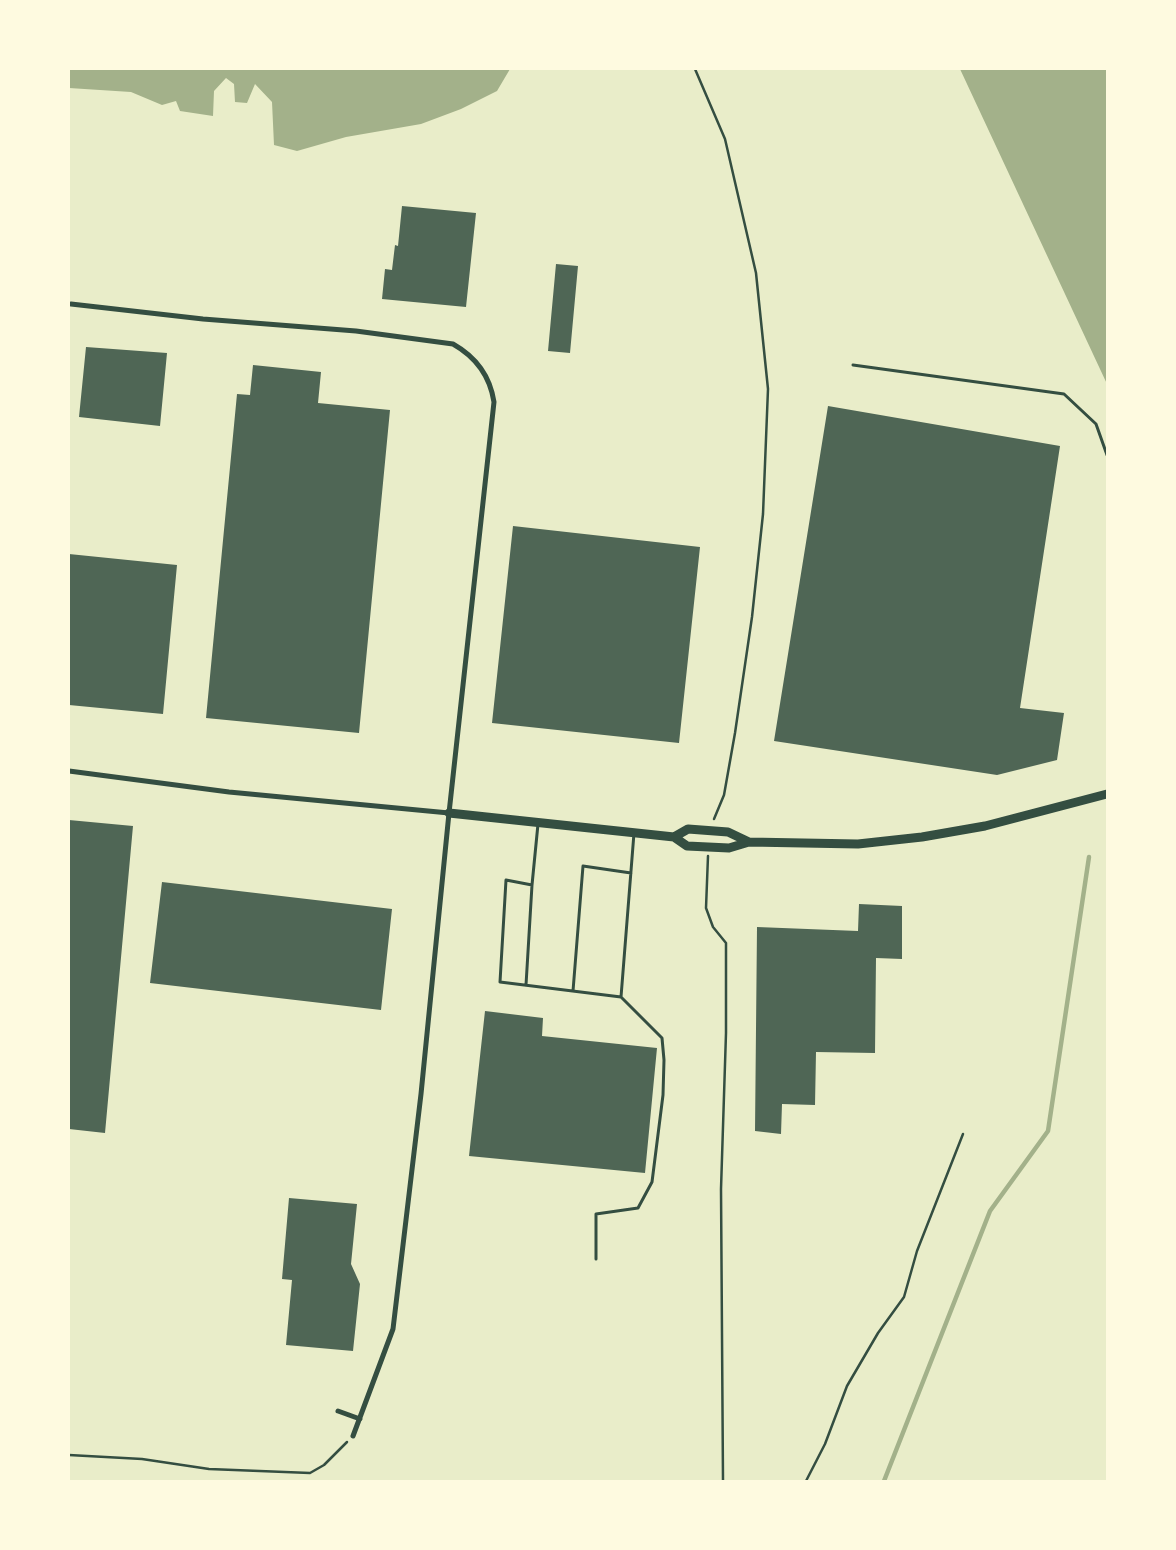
<!DOCTYPE html>
<html>
<head>
<meta charset="utf-8">
<style>
  body { margin:0 }
  #map { position:relative; width:1176px; height:1550px; overflow:hidden; background:#e9edc9; font-family:Roboto,sans-serif }
  canvas { display:block }
  .frame { position:absolute; inset:0; border:70px solid #fefae0; pointer-events:none }
</style>
</head>
<body>
<div id="map">
<canvas width="1176" height="1550"></canvas>
<div class="frame"></div>
</div>
<script>
const ctx = document.querySelector('canvas').getContext('2d');
ctx.lineJoin = 'round';
function fill(path, color) { ctx.fillStyle = color; ctx.fill(path, 'evenodd'); }
function trace(path, color, width, dash) { ctx.strokeStyle = color; ctx.lineWidth = width; ctx.lineCap = dash ? 'butt' : 'round'; ctx.setLineDash(dash || []); ctx.stroke(path); }
fill(new Path2D(`
  M69 69H510L497 91 461 109 421 124 346 137 297 151 274 145 272 102 255 84 247 103 235 102 234 84 226 78 214 91 213 116 180 111 176 101 162 105 131 92 69 88Z
  M960 69H1107V384Z`), '#a3b18a');
trace(new Path2D(`
  M884 1481 990 1211 1048 1131 1089 857`), '#a3b18a', 4.5);
fill(new Path2D(`
  M402 206 476 213 466 307 382 299 385 269 392 270 395 245 398 246Z
  M556 264 578 266 570 353 548 351Z
  M86 347 167 353 160 426 79 417Z
  M253 365 321 372 318 403 390 410 359 733 206 718 237 394 250 395Z
  M828 406 1060 446 1020 708 1064 713 1057 760 997 775 774 741Z
  M513 526 700 547 679 743 492 723Z
  M69 554 177 565 163 714 69 705Z
  M69 820 133 826 105 1133 69 1129Z
  M162 882 392 909 381 1010 150 983Z
  M859 904 902 906V959L876 958 875 1053 816 1052 815 1105 782 1104 781 1134 755 1131 757 927 858 931Z
  M485 1011 543 1018 542 1036 657 1048 645 1173 469 1156Z
  M289 1198 357 1204 351 1264 360 1284 353 1351 286 1345 292 1280 282 1279Z`), '#4f6655');
trace(new Path2D(`
  M695 69 725 139 756 273 768 389 763 514 752 617 735 733 724 795 714 819
  M708 856 706 908 713 927 726 943V1033L721 1189 723 1481
  M69 1455 142 1459 209 1469 310 1473 324 1465 347 1442
  M806 1481 825 1444 847 1386 878 1333 904 1297 917 1251 963 1134`), '#344e41', 2.5);
trace(new Path2D(`
  M853 365 1064 394 1096 424 1107 455
  M538 824 532 885 506 880 500 982 621 997 634 833
  M526 985 532 885
  M573 991 583 866 631 873
  M596 1259V1214L638 1208 652 1182 663 1095 664 1060 662 1038 621 997`), '#344e41', 3);
trace(new Path2D(`
  M71 304 203 319 356 331 453 344C476 357 490 376 494 402L449 813 421 1094 393 1329 353 1436
  M69 771 229 792 449 813
  M338 1411 360 1419`), '#344e41', 5);
trace(new Path2D(`
  M449 813 674 837 687 846 729 848 749 842 858 844 922 837 985 826 1107 794
  M674 837 688 829 728 832 749 842`), '#344e41', 9);
</script>
</body>
</html>
